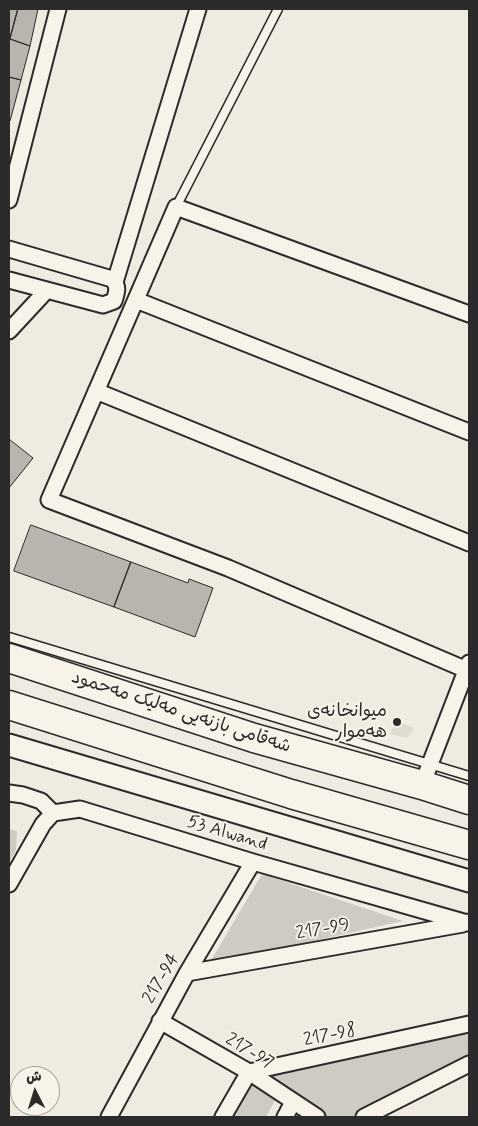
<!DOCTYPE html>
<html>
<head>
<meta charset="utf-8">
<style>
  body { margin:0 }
  #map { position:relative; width:478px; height:1126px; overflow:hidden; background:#efebe0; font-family:Mynerve,"Playpen Sans Arabic",sans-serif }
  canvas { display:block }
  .frame { position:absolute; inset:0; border:10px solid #2b2b2b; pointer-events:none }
  .north { position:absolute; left:10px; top:1066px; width:50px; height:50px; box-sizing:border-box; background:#f7f3e8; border:1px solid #a5a39c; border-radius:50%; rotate:355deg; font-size:14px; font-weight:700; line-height:20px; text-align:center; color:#2b2b2b }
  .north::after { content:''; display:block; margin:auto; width:18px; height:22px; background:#2b2b2b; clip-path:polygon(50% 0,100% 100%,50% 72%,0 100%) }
</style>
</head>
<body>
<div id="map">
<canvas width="478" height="1126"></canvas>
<div class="frame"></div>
<div class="north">ش</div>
</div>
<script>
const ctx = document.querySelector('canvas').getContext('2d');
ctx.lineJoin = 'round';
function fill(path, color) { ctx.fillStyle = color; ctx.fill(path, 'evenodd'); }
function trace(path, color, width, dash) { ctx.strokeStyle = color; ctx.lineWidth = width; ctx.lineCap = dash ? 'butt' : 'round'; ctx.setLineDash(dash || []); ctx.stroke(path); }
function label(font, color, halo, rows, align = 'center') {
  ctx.font = font + ' Mynerve,"Playpen Sans Arabic",sans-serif'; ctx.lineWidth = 4; ctx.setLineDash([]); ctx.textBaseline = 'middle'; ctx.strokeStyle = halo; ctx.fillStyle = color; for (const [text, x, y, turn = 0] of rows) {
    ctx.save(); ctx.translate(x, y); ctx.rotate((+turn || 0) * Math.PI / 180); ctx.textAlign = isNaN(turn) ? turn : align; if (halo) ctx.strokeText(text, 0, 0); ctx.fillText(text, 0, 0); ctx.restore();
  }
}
fill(new Path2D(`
  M396 721 414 728 407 738 390 734Z`), '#dedbd1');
fill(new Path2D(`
  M9 829 17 831 16 850 9 863Z
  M262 874 403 921 209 964Z
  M469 1030V1057L354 1117H326L263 1075Z
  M248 1079 278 1095 266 1117H227Z`), '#cfcbc2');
const building = new Path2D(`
  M9 9H18L10 39H9Z
  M18 9H38L30 46 10 39Z
  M10 39 30 46 21 80 9 77Z
  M9 77 21 80 10 121H9Z
  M9 439 33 458 9 488Z
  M31 525 131 562 114 607 14 571Z
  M131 562 188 583 189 579 213 588 195 637 114 607Z`);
fill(building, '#b8b5ae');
trace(building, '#2b2b2b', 1);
const lane = new Path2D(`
  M176 207 278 9
  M9 637 469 776`);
const street = new Path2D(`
  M9 200 58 9
  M9 249 112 279C119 286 117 292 114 301L103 305 9 280
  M115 282 198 9
  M136 300 469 432
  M469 314 176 207 49 500 228 568 469 671
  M9 331 47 290
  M96 391 469 543
  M422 785 469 663
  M9 793 23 795 41 801 53 813
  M9 884 43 824 53 813 80 809 253 862 467 923 469 922
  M187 973 463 924
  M160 1021 249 1072 317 1117
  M109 1117 187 973 253 862
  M223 1117 249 1072 469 1024
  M285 1117 293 1102
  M364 1117 469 1064`);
const secondary = new Path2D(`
  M9 745 469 881`);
const highway = new Path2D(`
  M9 658 254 738 422 785 469 800
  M9 705 291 794 469 845`);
trace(lane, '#2b2b2b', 11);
trace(street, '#2b2b2b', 19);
trace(secondary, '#2b2b2b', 25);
trace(highway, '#2b2b2b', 31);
trace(lane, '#f7f3e8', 8);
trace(street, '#f7f3e8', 15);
trace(secondary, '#f7f3e8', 21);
trace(highway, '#f7f3e8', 28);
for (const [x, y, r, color] of [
  [397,722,5,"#2b2b2b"]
]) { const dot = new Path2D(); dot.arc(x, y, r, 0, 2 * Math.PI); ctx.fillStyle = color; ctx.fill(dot); trace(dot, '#f7f3e8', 2); }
label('18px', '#2b2b2b', '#f7f3e8', [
  ["میوانخانەی",387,712],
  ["هەموار",387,733]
], 'right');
label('18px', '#2b2b2b', '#f7f3e8', [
  ["شەقامی بازنەیی مەلیک مەحمود",181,713,18],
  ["53 Alwand",227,834,17],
  ["217-99",323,930,-10],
  ["217-94",162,979,-60],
  ["217-98",330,1036,-12],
  ["217-97",249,1052,31]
]);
</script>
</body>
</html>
